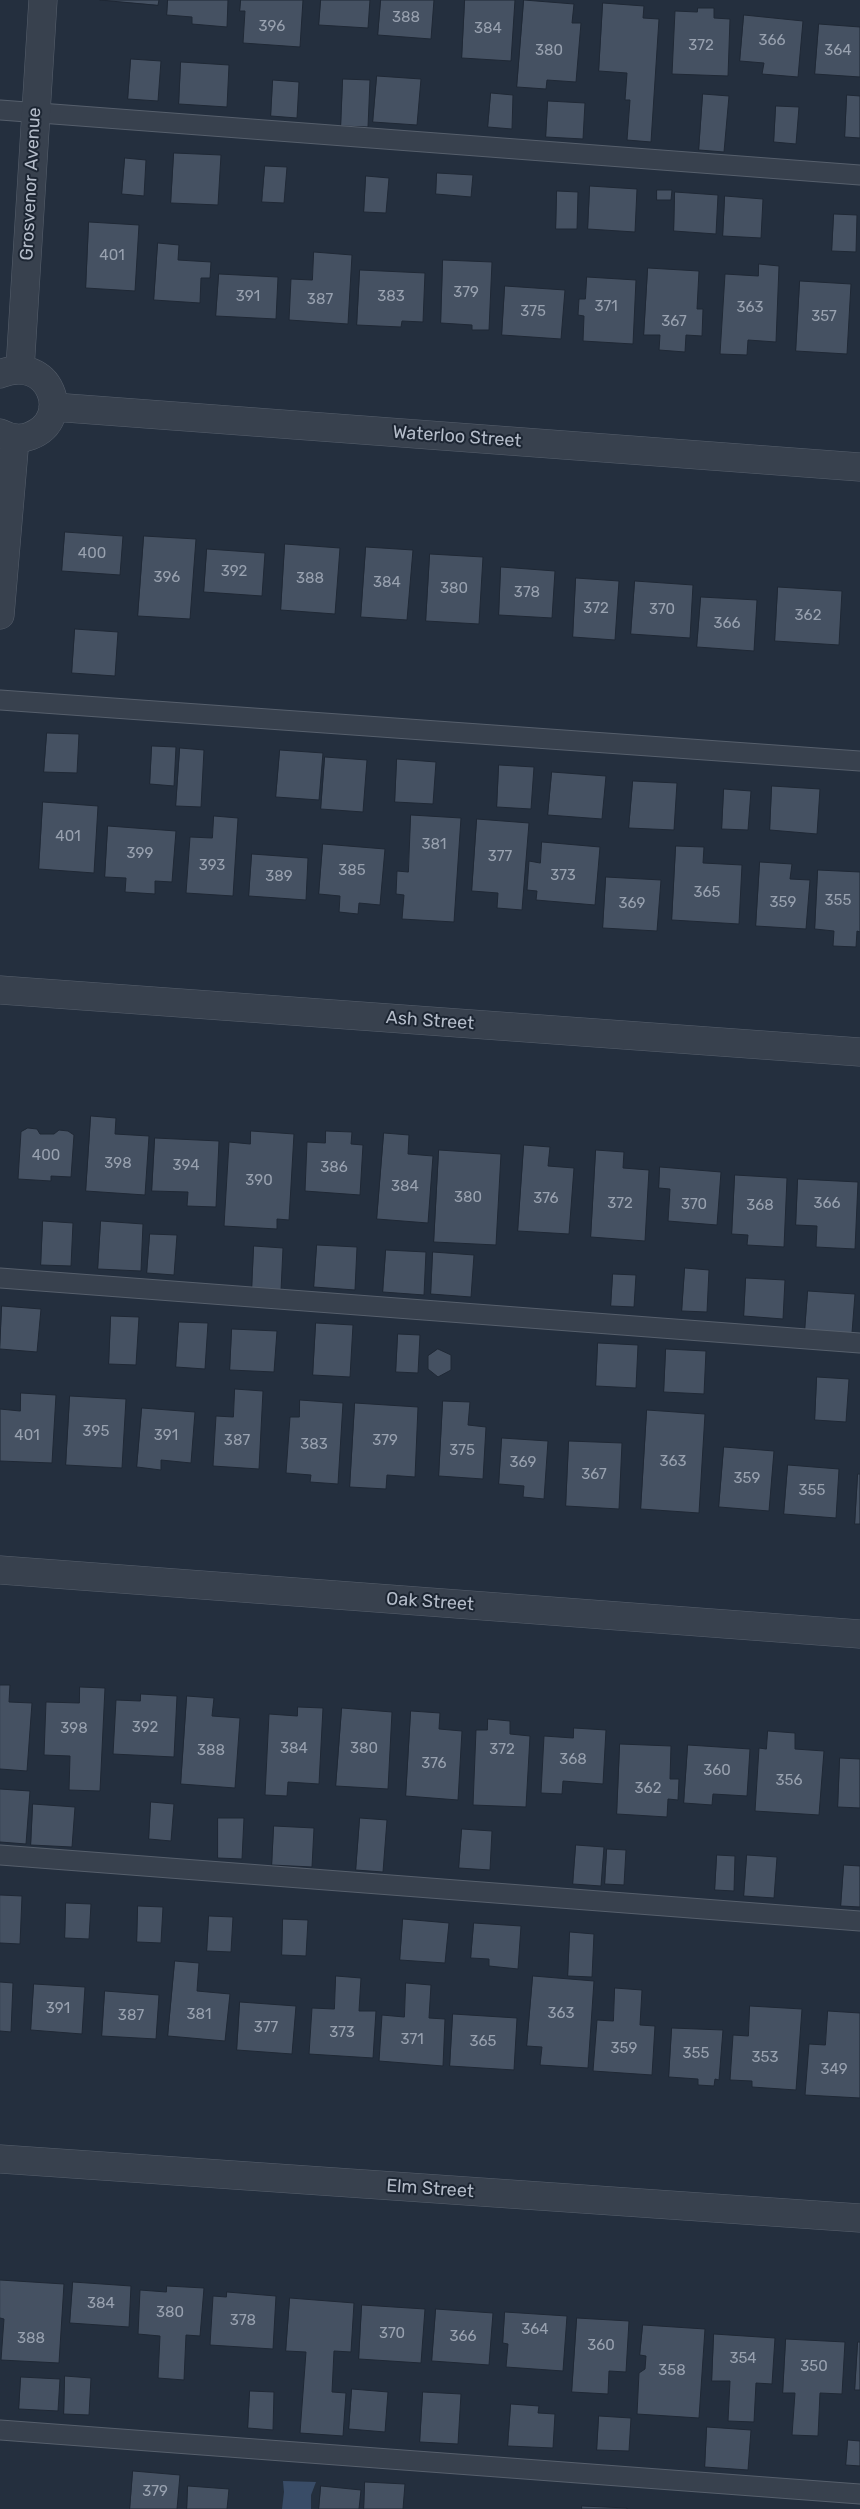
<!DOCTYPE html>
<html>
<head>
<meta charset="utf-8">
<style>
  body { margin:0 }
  canvas { display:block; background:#242f3e }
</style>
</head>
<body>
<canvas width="860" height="2509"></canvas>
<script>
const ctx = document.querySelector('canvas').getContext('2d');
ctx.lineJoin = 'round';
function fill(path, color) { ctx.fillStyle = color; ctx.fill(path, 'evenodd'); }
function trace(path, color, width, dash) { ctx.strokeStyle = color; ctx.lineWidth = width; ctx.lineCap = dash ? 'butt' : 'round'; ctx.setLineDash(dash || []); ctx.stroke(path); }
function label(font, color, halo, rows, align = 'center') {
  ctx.font = font + ' Rubik,sans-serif'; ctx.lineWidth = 4; ctx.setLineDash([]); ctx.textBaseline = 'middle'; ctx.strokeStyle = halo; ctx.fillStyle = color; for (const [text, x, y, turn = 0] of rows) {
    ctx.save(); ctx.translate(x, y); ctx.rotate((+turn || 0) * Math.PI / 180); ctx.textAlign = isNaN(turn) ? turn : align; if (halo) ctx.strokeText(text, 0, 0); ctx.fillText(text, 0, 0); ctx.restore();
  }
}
fill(new Path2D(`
  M283 2481 316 2482 311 2495V2509H282L284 2492Z`), '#394c67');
const building = new Path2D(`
  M100 0H159L158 5Z
  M168 0H228L227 27 192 24V17L167 15Z
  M241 0H303L300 47 243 43 245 11H240Z
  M321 0H370L368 28 319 25Z
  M381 0H434L431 39 378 35Z
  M465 0H515L511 61 462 58Z
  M524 0 574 4 572 23H581L576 82 547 80 546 89 517 87Z
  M603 3 644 6 643 18 659 19 651 142 627 140 630 100H625L627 73 599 71Z
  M698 8H714V18L730 19 728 76 672 74 675 11 697 12Z
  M744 15 803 21 798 77 762 74 764 63 740 61Z
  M819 24 860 27V77L815 74Z
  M131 59 161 61 158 101 128 99Z
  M181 62 229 65 227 107 179 104Z
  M377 76 421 79 417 125 373 122Z
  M343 79 370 80 368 127 341 126Z
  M273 80 299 82 297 118 271 116Z
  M491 93 513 95 512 129 488 127Z
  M703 94 729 96 724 152 699 150Z
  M847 95 860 96V138L845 137Z
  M548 101 585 103 583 139 546 137Z
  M776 106 799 107 796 144 774 142Z
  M174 153 221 155 218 205 171 203Z
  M125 158 146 160 144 196 122 194Z
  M265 166 287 167 284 203 262 202Z
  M437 173 473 175 471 197 436 194Z
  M366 176 389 178 386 213 364 212Z
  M590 186 637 189 635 232 588 229Z
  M657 190H672L671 200H657Z
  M557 191 578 192 577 229H556Z
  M675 192 718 195 716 234 674 231Z
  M725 196 763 199 761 238 723 236Z
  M834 214 857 215 856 252 832 251Z
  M89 222 139 225 135 291 86 288Z
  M158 243 179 245 178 260 211 262 210 278H201L200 303 154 300Z
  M314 252 352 255 348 324 289 320 291 279 312 280Z
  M443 260 492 262 489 330H472V325L441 323Z
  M759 264 779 266 776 342 748 340 747 355 720 354 725 274 758 276Z
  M648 268 699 271 697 309H703L702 336 686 335 685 352 659 350 660 335H644Z
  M360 270 425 273 423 322 402 321 401 327 357 325Z
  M219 274 278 277 276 319 216 316Z
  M587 277 636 280 633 344 583 341 584 316 578 315 579 299H585Z
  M800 281 851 284 847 354 796 351Z
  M505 286 565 290 561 339 502 335Z
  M65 532 123 536 120 575 62 571Z
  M144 536 196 539 190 619 138 616Z
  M285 544 340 548 335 614 281 610Z
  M366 547 413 550 407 620 361 617Z
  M207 549 265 553 262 596 204 592Z
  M430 554 483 557 479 624 426 621Z
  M501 567 555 571 552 618 499 615Z
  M576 578 619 581 615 640 573 637Z
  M635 581 693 585 690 638 631 634Z
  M778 587 842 591 839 645 775 641Z
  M701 597 757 600 754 651 697 647Z
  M75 629 118 632 115 676 72 673Z
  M47 733 79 734 77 773 44 772Z
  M152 746 176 747 174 786 150 784Z
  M180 748 204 750 201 807 176 806Z
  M280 750 323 753 319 800 276 797Z
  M325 757 367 760 363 812 321 809Z
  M397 759 436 762 433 804 395 802Z
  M499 765 534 767 531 809 497 807Z
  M552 772 606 776 602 819 548 815Z
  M633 781 677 783 674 830 629 828Z
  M772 786 820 789 817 834 770 830Z
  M724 789 751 791 748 830 722 829Z
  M43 802 98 806 94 873 39 869Z
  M411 815 461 818 454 922 402 919 404 895 396 894 397 871 408 872Z
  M214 816 238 818 233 896 186 893 190 837 212 838Z
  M477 819 529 823 522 910 497 908 498 893 472 891Z
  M108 826 176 831 172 882 155 881V894L125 892 126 878 105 877Z
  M542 842 600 847 595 905 536 900 537 891 527 890 529 861 540 863Z
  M323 844 385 849 380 905 359 903 358 914 339 912 340 896 319 894Z
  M676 846 704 847 703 863 742 865 739 924 672 920Z
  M252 854 308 858 306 900 249 896Z
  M760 862 792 864 790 879 810 880 806 929 756 926Z
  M818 870 860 872V932L857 931 856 947 833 946 834 931 815 929Z
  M606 877 661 880 657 931 603 928Z
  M91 1116 116 1118 115 1134 149 1136 145 1195 86 1191Z
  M28 1128 37 1129 40 1134H54L59 1130 68 1131 74 1135 71 1177 51 1176V1181L18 1179 21 1132Z
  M251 1131 294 1134 289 1220 277 1219V1229L224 1226 229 1142 250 1144Z
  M326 1131 352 1132 351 1144 363 1145 360 1195 305 1191 307 1142 325 1143Z
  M384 1133 409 1135 408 1154 433 1156 428 1223 377 1219Z
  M155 1138 219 1141 216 1207 187 1206 188 1192 152 1191Z
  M524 1145 550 1147 548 1166 574 1168 569 1234 518 1231Z
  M439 1150 501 1154 496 1245 434 1242Z
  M596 1150 624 1152 623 1168 649 1170 645 1241 591 1237Z
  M660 1167 721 1172 717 1225 668 1221 670 1189 659 1188Z
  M735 1175 787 1178 784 1247 747 1245 748 1235 732 1234Z
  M798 1179 858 1182 855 1249 816 1247 817 1226 796 1225Z
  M43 1221 73 1223 71 1266 41 1265Z
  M101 1221 143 1224 141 1271 98 1269Z
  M150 1234 177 1235 174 1275 147 1273Z
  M317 1245 357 1247 355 1290 314 1287Z
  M254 1246 283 1248 281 1291 252 1289Z
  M386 1250 426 1252 424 1295 383 1292Z
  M433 1252 474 1255 471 1297 431 1294Z
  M685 1268 709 1270 707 1312 682 1311Z
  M613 1274 636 1275 634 1307 611 1306Z
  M746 1278 785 1280 783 1319 744 1316Z
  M808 1291 855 1294 852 1333 805 1330Z
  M2 1306 41 1309 37 1352 0 1349Z
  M111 1316 139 1317 136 1365 109 1364Z
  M179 1322 208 1323 205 1369 176 1367Z
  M316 1323 353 1325 350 1377 313 1375Z
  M232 1329 277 1331 274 1372 230 1370Z
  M398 1334 420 1335 418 1373 396 1372Z
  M598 1343 638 1345 636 1388 596 1386Z
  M438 1349 451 1355V1370L438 1377 428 1369V1356Z
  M666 1349 706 1351 704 1394 664 1392Z
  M817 1377 849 1379 846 1422 815 1420Z
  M235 1389 263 1391 259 1469 213 1466 216 1416 233 1417Z
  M21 1393 56 1395 52 1463 0 1461V1409L20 1411Z
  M70 1396 126 1399 122 1468 66 1465Z
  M300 1400 343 1403 338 1484 310 1482 311 1475 286 1473 290 1417H299Z
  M443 1401 470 1402 468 1425 486 1427 483 1479 439 1476Z
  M355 1403 418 1407 415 1477 387 1475 386 1489 350 1487Z
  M142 1408 195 1412 191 1463 161 1460V1470L137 1467Z
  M647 1410 705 1414 699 1513 641 1509Z
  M502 1438 548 1441 544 1499 523 1497 524 1486 499 1484Z
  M569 1441 622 1443 619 1509 566 1506Z
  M724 1447 774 1451 769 1511 719 1507Z
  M788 1465 839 1469 836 1518 784 1514Z
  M858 1474H860V1524H855Z
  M0 1685H10L9 1702 32 1703 27 1771 0 1769Z
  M80 1687 105 1688 100 1791 69 1790 70 1756 44 1755 46 1702 79 1703Z
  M141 1694 177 1696 174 1757 113 1754 116 1700 140 1701Z
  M187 1696 214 1698 212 1716 240 1718 235 1788 181 1784Z
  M298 1707 323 1708 319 1784 288 1782 287 1796 265 1795 269 1714 297 1716Z
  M342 1708 392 1712 388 1789 336 1786Z
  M411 1711 440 1713 439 1729 462 1731 458 1800 406 1796Z
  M488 1719 510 1721V1734L530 1736 526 1807 473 1805 476 1730H487Z
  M574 1728 606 1730 603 1784 563 1781 562 1794 541 1793 544 1736 573 1738Z
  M768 1731 795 1733V1749L824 1751 819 1815 755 1811 759 1748 766 1749Z
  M620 1744 671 1746 670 1779H679L678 1800 668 1799 667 1817 617 1814Z
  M688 1745 750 1749 747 1796 713 1794 712 1805 684 1803Z
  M840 1758 860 1759V1808L838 1807Z
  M0 1789 30 1791 26 1844 0 1842Z
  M151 1802 174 1804 171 1841 149 1839Z
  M33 1804 75 1807 72 1847 31 1845Z
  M218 1818H244L242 1859 218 1858Z
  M360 1818 387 1820 383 1872 356 1870Z
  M274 1826 314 1828 312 1867 272 1865Z
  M462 1829 492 1831 490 1870 459 1868Z
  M576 1845 604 1847 601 1886 573 1884Z
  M607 1849 626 1850 624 1885 605 1884Z
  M717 1855 735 1856 734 1891 715 1890Z
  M747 1855 777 1857 774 1898 744 1896Z
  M844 1865 860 1866V1907L841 1906Z
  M0 1895 22 1896 20 1944 0 1943Z
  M66 1903 91 1904 89 1939 65 1938Z
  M138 1906 163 1907 161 1943 137 1942Z
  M209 1916 233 1917 231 1952 207 1951Z
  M283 1919 308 1920 306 1956 282 1955Z
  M403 1919 449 1923 445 1963 400 1960Z
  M474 1923 521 1926 518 1969 489 1966V1959L471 1958Z
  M570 1932 594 1934 592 1977 568 1976Z
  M175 1961 199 1963 197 1991 230 1994 225 2041 168 2036Z
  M336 1976 361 1978 359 2011H376L373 2058 309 2054 312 2008 334 2009Z
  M533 1976 594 1981 588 2068 540 2065 542 2047 527 2046Z
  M0 1982 13 1983 11 2032 0 2031Z
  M406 1983 431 1985 429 2018 445 2019 443 2066 379 2061 382 2015 404 2017Z
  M34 1984 85 1987 82 2034 31 2030Z
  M615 1988 642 1990 640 2025 655 2026 652 2075 593 2071 597 2020 613 2021Z
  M105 1991 159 1995 156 2039 102 2036Z
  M240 2002 296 2006 292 2054 237 2050Z
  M750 2006 802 2009 796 2090 752 2087V2081L730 2080 733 2035 748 2036Z
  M828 2011 860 2013V2098L805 2095 809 2044 825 2045Z
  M453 2014 517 2018 514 2070 450 2066Z
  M672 2028 723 2030 719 2080 715 2079 714 2086 698 2085V2079L669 2077Z
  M0 2280 64 2284 59 2363 1 2360 4 2319 0 2318Z
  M73 2282 131 2286 129 2327 70 2323Z
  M167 2286 204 2288 200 2336 186 2335 184 2380 158 2378 160 2336 138 2334 140 2290 166 2292Z
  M227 2292 276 2296 273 2349 210 2345 213 2296 226 2297Z
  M290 2298 354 2303 351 2352 334 2351 332 2392 346 2393 343 2436 300 2433 306 2352 286 2351Z
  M362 2305 425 2309 421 2363 359 2359Z
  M436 2309 493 2313 489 2365 432 2361Z
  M505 2312 567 2316 563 2371 506 2367 508 2344 503 2343Z
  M577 2318 629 2321 626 2372 609 2371 608 2394 572 2392Z
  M643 2325 705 2329 699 2418 637 2414 639 2373 645 2369 646 2356 640 2355Z
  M714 2334 775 2338 772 2384 756 2383 754 2422 728 2421 730 2381H712Z
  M786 2339 845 2342 842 2394 820 2393 818 2436 792 2435 795 2393H783Z
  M858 2342H860V2390H855Z
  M65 2376 91 2378 89 2415 64 2414Z
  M21 2377 60 2379 58 2411 19 2409Z
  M352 2389 388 2392 385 2432 349 2429Z
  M250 2391 274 2392 273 2430 248 2428Z
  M423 2392 461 2394 458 2444 420 2442Z
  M511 2404 539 2406 538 2413 555 2414 553 2448 508 2446Z
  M599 2416 631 2418 629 2451 597 2450Z
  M707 2427 751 2430 748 2470 705 2467Z
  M848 2440 860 2441V2466L846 2465Z
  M133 2471 180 2475 177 2509H130Z
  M365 2482 405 2484 403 2509H364Z
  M188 2486 229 2489 227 2509H187Z
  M321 2486 361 2490 359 2509H319Z
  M582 2506 627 2508V2509H582Z`);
fill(building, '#455162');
trace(building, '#1f2835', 1);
const lane = new Path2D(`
  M0 110 860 175
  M0 700 860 761
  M0 1278 860 1343
  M0 1855 860 1921
  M0 2430 860 2494`);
const street = new Path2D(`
  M20 369 43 0
  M0 374C49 353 75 419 30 436 20 440 9 438 0 433
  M53 407 860 467
  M0 615 15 438
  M0 990 860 1052
  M0 1570 860 1634
  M0 2159 860 2218`);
trace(lane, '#565f6c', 21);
trace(street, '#565f6c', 29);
trace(lane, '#38414e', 19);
trace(street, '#38414e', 28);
label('15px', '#98a1af', null, [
  ["388",406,18],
  ["396",272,27],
  ["384",488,29],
  ["366",772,41],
  ["372",701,46],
  ["380",549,51],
  ["364",838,51],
  ["401",112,256],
  ["379",466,293],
  ["391",248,297],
  ["383",391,297],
  ["387",320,300],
  ["371",606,307],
  ["363",750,308],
  ["375",533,312],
  ["357",824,317],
  ["367",674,322],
  ["400",92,554],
  ["392",234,572],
  ["396",167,578],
  ["388",310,579],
  ["384",387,583],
  ["380",454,589],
  ["378",527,593],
  ["372",596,609],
  ["370",662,610],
  ["362",808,616],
  ["366",727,624],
  ["401",68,837],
  ["381",434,845],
  ["399",140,854],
  ["377",500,857],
  ["393",212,866],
  ["385",352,871],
  ["373",563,876],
  ["389",279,877],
  ["365",707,893],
  ["355",838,901],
  ["359",783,903],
  ["369",632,904],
  ["400",46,1156],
  ["398",118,1164],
  ["394",186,1166],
  ["386",334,1168],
  ["390",259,1181],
  ["384",405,1187],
  ["380",468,1198],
  ["376",546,1199],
  ["372",620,1204],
  ["366",827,1204],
  ["370",694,1205],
  ["368",760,1206],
  ["395",96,1432],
  ["401",27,1436],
  ["391",166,1436],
  ["387",237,1441],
  ["379",385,1441],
  ["383",314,1445],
  ["375",462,1451],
  ["363",673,1462],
  ["369",523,1463],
  ["367",594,1475],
  ["359",747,1479],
  ["355",812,1491],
  ["392",145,1728],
  ["398",74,1729],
  ["384",294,1749],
  ["380",364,1749],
  ["372",502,1750],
  ["388",211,1751],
  ["368",573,1760],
  ["376",434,1764],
  ["360",717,1771],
  ["356",789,1781],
  ["362",648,1789],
  ["391",58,2009],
  ["363",561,2014],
  ["381",199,2015],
  ["387",131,2016],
  ["377",266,2028],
  ["373",342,2033],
  ["371",412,2040],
  ["365",483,2042],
  ["359",624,2049],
  ["355",696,2054],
  ["353",765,2058],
  ["349",834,2070],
  ["384",101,2304],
  ["380",170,2313],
  ["378",243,2321],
  ["364",535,2330],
  ["370",392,2334],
  ["366",463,2337],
  ["388",31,2339],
  ["360",601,2346],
  ["354",743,2359],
  ["350",814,2367],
  ["358",672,2371],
  ["379",155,2492]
]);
label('18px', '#b4bcc9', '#1d2633', [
  ["Grosvenor Avenue",31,184,-87],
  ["Waterloo Street",457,437,4],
  ["Ash Street",430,1021,4],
  ["Oak Street",430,1602,4],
  ["Elm Street",430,2189,4]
]);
</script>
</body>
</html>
